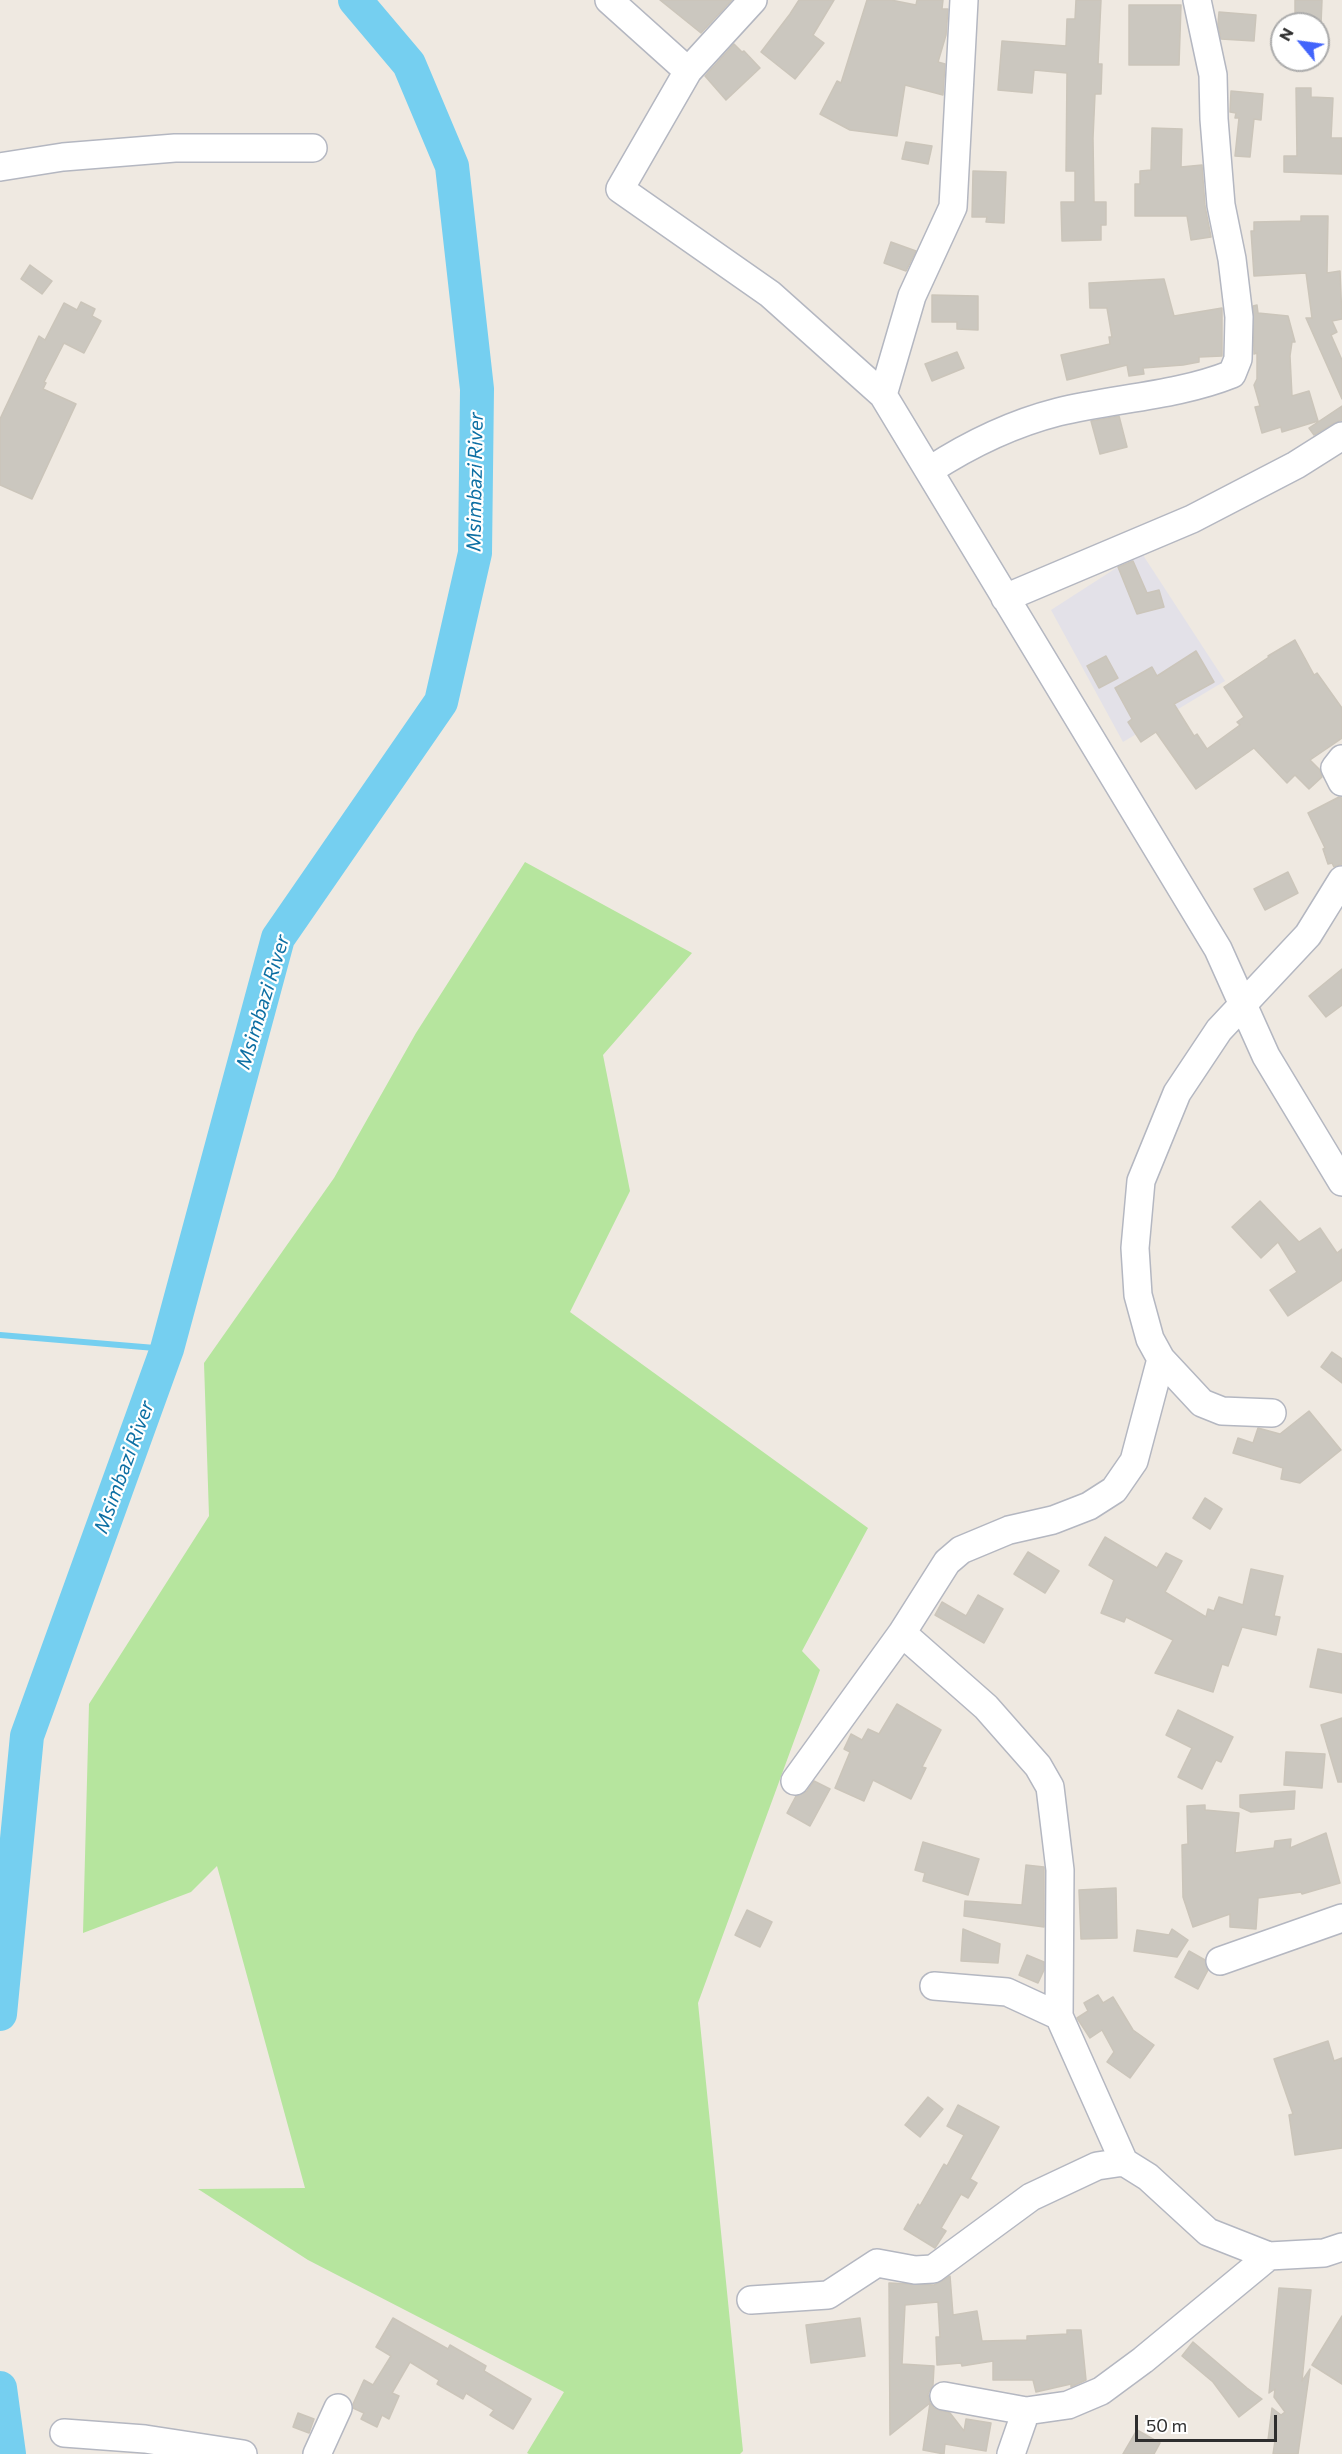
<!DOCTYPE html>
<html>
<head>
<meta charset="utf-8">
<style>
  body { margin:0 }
  #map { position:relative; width:1342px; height:2454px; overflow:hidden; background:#efe9e1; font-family:Commissioner,sans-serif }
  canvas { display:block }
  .north { position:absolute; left:1270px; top:12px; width:60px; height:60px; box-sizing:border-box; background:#fff; border:2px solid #ababab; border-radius:50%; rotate:299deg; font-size:16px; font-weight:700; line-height:24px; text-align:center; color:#2e2e2e }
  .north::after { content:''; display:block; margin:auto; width:21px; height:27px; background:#4264fb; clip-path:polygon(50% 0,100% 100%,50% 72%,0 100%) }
  .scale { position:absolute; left:1135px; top:2415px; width:142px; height:27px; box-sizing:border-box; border:3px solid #2e2e2e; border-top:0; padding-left:8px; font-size:18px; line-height:21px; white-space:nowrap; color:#2e2e2e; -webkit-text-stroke:4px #fff; paint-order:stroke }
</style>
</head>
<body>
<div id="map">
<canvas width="1342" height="2454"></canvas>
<div class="north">N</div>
<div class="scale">50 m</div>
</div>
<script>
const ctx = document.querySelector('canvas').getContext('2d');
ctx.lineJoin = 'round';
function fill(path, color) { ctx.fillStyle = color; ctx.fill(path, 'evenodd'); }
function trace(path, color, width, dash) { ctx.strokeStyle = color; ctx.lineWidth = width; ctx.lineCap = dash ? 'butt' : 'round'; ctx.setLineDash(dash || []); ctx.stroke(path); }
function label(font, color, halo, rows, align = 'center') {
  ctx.font = font + ' Commissioner,sans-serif'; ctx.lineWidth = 4.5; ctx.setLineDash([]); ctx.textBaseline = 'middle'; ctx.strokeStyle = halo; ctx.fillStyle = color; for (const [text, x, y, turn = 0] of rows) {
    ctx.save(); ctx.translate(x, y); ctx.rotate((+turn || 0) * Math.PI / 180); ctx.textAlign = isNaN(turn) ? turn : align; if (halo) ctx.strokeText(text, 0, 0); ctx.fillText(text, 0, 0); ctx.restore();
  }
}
fill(new Path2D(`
  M1141 552 1225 681 1123 742 1051 610Z`), '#e3e1e8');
fill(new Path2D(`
  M525 862 692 953 603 1055 630 1191 570 1312 868 1528 802 1651 820 1670 698 2003 743 2451 740 2454H529L527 2453 564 2392 308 2260 198 2189 305 2188 217 1866 191 1892 83 1933 89 1704 209 1516 204 1363 334 1178 416 1033Z`), '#b6e59e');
trace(new Path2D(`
  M0 1335 167 1349`), '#75cff0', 6);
trace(new Path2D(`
  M0 2014 27 1736 167 1349 278 938 441 702 475 553 477 389 452 166 409 64 355 0
  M0 2388 9 2454`), '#75cff0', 34);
const building = new Path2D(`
  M660 0H732L701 33Z
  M799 0H834L813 35 824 43 795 79 761 52 790 14Z
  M867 0H891L916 5 917 0H943L942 9H948L946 35 938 62 945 64 943 95 905 85 897 136 850 130 820 114 837 81 841 83Z
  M1076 0H1101L1098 64H1102L1101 94H1095L1093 138 1094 202H1106V225H1101V240L1062 241 1061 202H1075V171H1066L1067 73 1034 70 1032 93 998 90 1002 41 1066 46 1067 19H1075Z
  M1295 0H1322L1321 24H1295Z
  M1129 5H1181L1179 65H1129Z
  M1219 12 1256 15 1254 41 1221 39 1218 24Z
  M734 44 742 52 744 51 760 68 726 100 705 76Z
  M1296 88H1311V97L1333 98 1331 138H1342V174L1284 172V156H1297Z
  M1231 91 1263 94 1261 120 1254 119 1250 157 1235 156 1239 118H1235L1236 113 1230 112Z
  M1152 128 1182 129 1181 167 1202 165 1205 206 1211 237 1191 240 1187 216H1135V184H1140V171L1151 170Z
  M906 142 932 146 928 164 902 159Z
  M973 171 1006 172 1004 223 986 222 987 217H972Z
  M1301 216H1328L1327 273 1340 271 1342 319 1332 321 1337 332 1331 335 1342 360V399L1306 318H1312L1306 273 1254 276 1251 231H1254V222L1301 221Z
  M891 242 916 251 906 271 884 263Z
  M30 265 52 281 42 294 21 279Z
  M1164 279 1174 316 1222 308V356L1199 357V362L1183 365 1143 368 1144 374 1129 376 1127 365 1067 380 1061 355 1110 344 1109 337H1112L1107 308H1090L1089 283Z
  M932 295 978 296V330L957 329V322H932Z
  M81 302 95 309 92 316 101 321 84 353 64 343 44 382 46 383 43 389 76 404 32 499 0 485V419L39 336 45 340 64 303 77 310Z
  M1257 305 1258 313 1288 316 1295 342H1292L1290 356 1292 396 1309 391 1318 421 1282 432 1281 427 1262 433 1255 407 1260 406 1254 385 1257 379V353L1254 354 1253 306Z
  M957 352 964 368 932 381 925 364Z
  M1342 406V420L1334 423 1314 435 1309 428Z
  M1119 416 1127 447 1100 454 1091 421Z
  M1133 561 1147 593 1159 590 1164 607 1137 614 1118 567Z
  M1295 640 1314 675 1317 673 1342 708V738L1310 760 1320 770 1322 777 1309 789 1295 775 1287 783 1254 748 1196 789 1156 732 1141 742 1128 722 1132 719 1115 688 1152 667 1157 676 1196 651 1214 682 1174 704 1194 736 1197 734 1207 749 1240 725 1237 722 1244 717 1224 687 1269 657 1268 656Z
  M1106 656 1118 678 1099 688 1087 666Z
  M1339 797 1342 798V864L1334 867 1332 863 1328 864 1323 849 1325 848 1308 813Z
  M1288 872 1298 893 1265 910 1254 889Z
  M1342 969V1005L1326 1017 1309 996Z
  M1260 1201 1299 1242 1320 1228 1337 1253 1342 1249V1280L1288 1316 1270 1290 1297 1272 1278 1242 1261 1258 1232 1227Z
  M1332 1352 1342 1359V1383L1321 1367Z
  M1309 1411 1341 1450 1300 1483 1281 1479 1283 1468 1233 1453 1238 1438 1253 1443 1258 1428 1280 1434Z
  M1205 1498 1222 1509 1210 1529 1193 1518Z
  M1105 1537 1157 1568 1166 1553 1182 1561 1165 1592 1206 1617 1208 1609 1214 1611 1219 1597 1243 1605 1251 1569 1283 1576 1274 1616 1280 1617 1276 1635 1242 1627 1228 1666 1222 1664 1213 1692 1155 1673 1173 1640 1126 1617 1124 1622 1101 1613 1114 1580 1089 1565Z
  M1028 1552 1059 1571 1045 1593 1014 1574Z
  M978 1595 1003 1609 984 1643 935 1615 942 1602 966 1616Z
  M1318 1649 1342 1654V1693L1310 1687Z
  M897 1704 941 1730 922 1767 926 1768 911 1799 873 1780 864 1801 835 1788 850 1752 844 1749 851 1734 862 1740 868 1729 879 1734Z
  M1178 1710 1233 1737 1221 1762 1216 1760 1202 1789 1178 1777 1192 1748 1166 1735Z
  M1342 1718V1782H1338L1321 1725Z
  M1286 1752 1325 1754 1322 1788 1284 1785Z
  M814 1781 830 1789 810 1826 787 1813 796 1796 807 1791Z
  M1295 1791 1294 1809 1251 1812 1240 1807V1795Z
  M1205 1805V1810L1239 1813 1235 1853 1274 1848 1275 1841 1291 1839 1290 1848 1326 1833 1340 1883 1302 1894 1301 1892 1258 1898 1256 1929 1230 1927V1914L1193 1927 1183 1897 1182 1845 1188 1844 1187 1806Z
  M923 1842 979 1859 968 1895 923 1881 925 1873 915 1870Z
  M1026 1865 1044 1867V1927L964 1916 965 1901 1022 1905Z
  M1116 1888 1117 1938 1081 1939 1079 1890Z
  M747 1910 772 1922 760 1947 735 1935Z
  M963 1929 1000 1944 998 1963 961 1961Z
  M1172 1929 1188 1940 1177 1957 1134 1951 1137 1930 1169 1935Z
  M1189 1951 1205 1960 1208 1970 1198 1989 1175 1977Z
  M1027 1955 1044 1962V1970L1038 1983 1019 1975Z
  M1098 1995 1103 2003 1113 1997 1133 2030 1154 2045 1130 2078 1107 2062 1114 2052 1102 2030 1090 2038 1077 2018 1088 2011 1084 2003Z
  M1328 2041 1334 2061 1342 2058V2148L1295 2155 1289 2115 1293 2114 1274 2059Z
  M928 2097 943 2109 920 2137 905 2125Z
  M958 2105 999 2127 970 2179 977 2183 968 2198 961 2194 941 2228 946 2231 935 2248 904 2229 918 2204 920 2206 944 2164 947 2166 964 2135 947 2126Z
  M950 2276 953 2315 977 2311 982 2341 1027 2340V2336L1067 2334V2330H1081L1086 2380 1071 2387V2384L1036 2392 1033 2380H993V2361L962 2366 961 2363 937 2365 936 2337H940L938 2302 905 2305 902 2364 934 2366 933 2385 928 2394 930 2403 890 2435 889 2283 934 2285Z
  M1279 2288 1311 2290 1302 2381 1310 2369 1298 2454H1273L1275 2441 1268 2440 1272 2408 1281 2415 1285 2412 1274 2397 1275 2389 1269 2393Z
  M1342 2316V2384L1312 2365Z
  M393 2318 448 2349 450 2345 486 2366 484 2371 531 2399 513 2429 490 2415 494 2410 466 2393 463 2399 437 2384 439 2380 410 2362 392 2393 399 2396 389 2419 382 2415 377 2427 361 2419 364 2413 353 2408V2404L364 2380 373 2385 391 2356 376 2347Z
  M860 2318 865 2356 811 2363 806 2325Z
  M1193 2342 1247 2388 1262 2399 1239 2417 1213 2382 1182 2356Z
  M930 2403 934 2408 950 2413 964 2431 966 2419 991 2423 986 2451 945 2444 944 2454 923 2450Z
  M298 2413 314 2419 309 2433 293 2427Z
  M1137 2430 1160 2443 1154 2454H1123Z`);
fill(building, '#cbc7bf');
trace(building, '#cbc5ba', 1.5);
const minor = new Path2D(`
  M609 0 688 71
  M753 0 688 71 620 189 770 294 883 395 1218 949 1266 1056 1342 1182
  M0 167 63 157 175 148H313
  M883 395 912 296 953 207 964 0
  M930 470C970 444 1011 424 1058 412 1116 398 1177 396 1232 374L1238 359 1239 317 1232 259 1221 205 1214 119 1213 75 1197 0
  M1005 598 1192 519 1296 465 1342 436
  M1342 759 1335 768 1342 782
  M1272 1413 1222 1411 1202 1403 1161 1359 1150 1339 1138 1295 1135 1248 1141 1181 1177 1093 1219 1030 1308 935 1342 880
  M902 1633 986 1707 1038 1766 1050 1787 1060 1870 1059 2016 1124 2162
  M795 1781 902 1633 947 1562 961 1550 1009 1530 1053 1520 1089 1506 1114 1490 1134 1461 1161 1359
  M1220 1961 1342 1918
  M934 1986 1007 1992 1059 2016
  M751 2300 828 2295 877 2263 915 2270 933 2269 1031 2197 1097 2166 1124 2162 1148 2177 1208 2232 1269 2256
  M944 2396 1026 2411 1068 2405 1101 2391 1143 2360 1269 2256 1324 2253 1342 2247
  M64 2433 145 2439 243 2454
  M317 2454 338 2408
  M1011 2454 1026 2411`);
trace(minor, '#b4b7c1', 30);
trace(minor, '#fff', 27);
label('italic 20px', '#0d6fa3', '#fff', [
  ["Msimbazi River",475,482,-89],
  ["Msimbazi River",263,1002,-73],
  ["Msimbazi River",124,1467,-70]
]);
</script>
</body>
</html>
